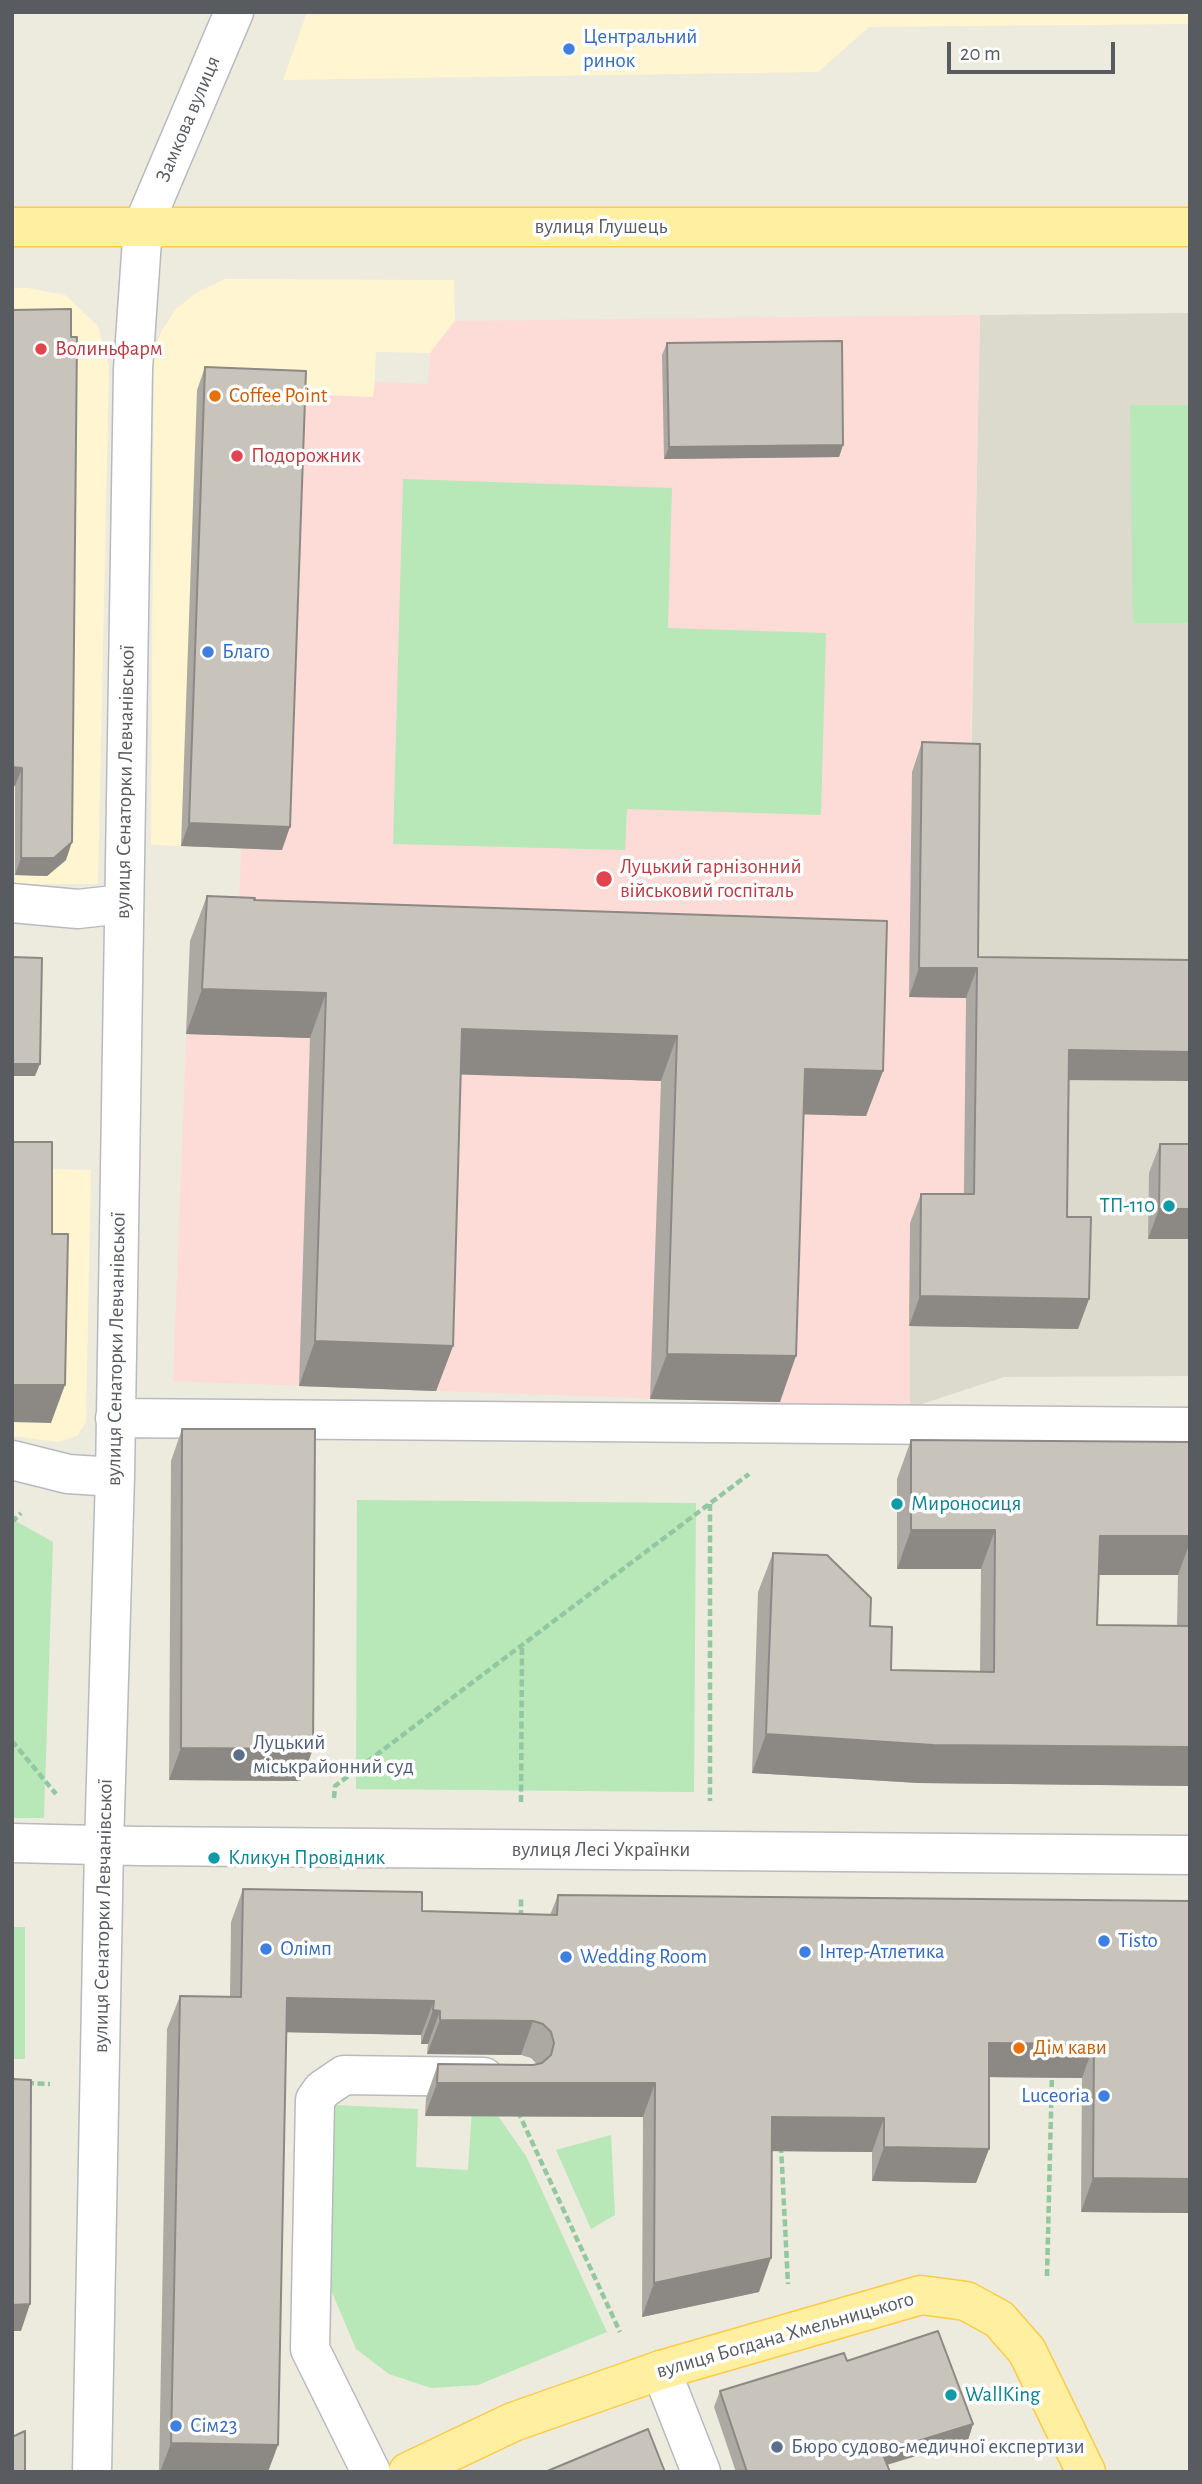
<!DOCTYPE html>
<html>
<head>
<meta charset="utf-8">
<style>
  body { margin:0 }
  #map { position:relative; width:1202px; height:2484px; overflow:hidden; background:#edeade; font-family:"Alegreya Sans",sans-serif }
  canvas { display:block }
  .frame { position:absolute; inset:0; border:14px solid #585c61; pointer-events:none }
  .scale { position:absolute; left:947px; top:42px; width:168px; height:32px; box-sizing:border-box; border:4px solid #585c61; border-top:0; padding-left:9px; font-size:21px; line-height:24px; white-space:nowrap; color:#585c61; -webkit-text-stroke:5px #fff; paint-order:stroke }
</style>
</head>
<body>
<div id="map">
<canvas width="1202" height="2484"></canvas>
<div class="frame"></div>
<div class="scale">20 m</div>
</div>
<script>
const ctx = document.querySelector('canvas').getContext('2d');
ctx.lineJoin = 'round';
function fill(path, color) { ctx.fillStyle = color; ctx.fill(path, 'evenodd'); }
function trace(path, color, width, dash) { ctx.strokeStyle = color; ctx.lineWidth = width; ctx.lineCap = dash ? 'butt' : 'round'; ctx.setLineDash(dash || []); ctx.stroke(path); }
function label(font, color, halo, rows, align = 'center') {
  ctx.font = font + ' "Alegreya Sans",sans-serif'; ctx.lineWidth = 7; ctx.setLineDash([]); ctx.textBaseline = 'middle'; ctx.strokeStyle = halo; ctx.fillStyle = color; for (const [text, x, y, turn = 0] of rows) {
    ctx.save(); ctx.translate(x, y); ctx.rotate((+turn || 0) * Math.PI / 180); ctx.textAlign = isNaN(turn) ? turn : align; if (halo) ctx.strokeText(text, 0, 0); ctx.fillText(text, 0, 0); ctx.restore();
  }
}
fill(new Path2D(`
  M307 12H1190V24L869 27 818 72 283 80Z
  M225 279 454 280 455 321 430 353 376 352 374 398 299 394 282 850 151 845 154 350 162 330 176 309 197 292Z
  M12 288H28L65 295 98 326 109 367 98 884H15L16 685H12Z
  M12 1168 91 1170 86 1422 77 1436 57 1442 12 1436Z`), '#fff5d1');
fill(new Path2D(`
  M1190 313V1376L1004 1377 910 1408V1223L966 998 967 986 980 315Z`), '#dcd9cd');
fill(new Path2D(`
  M980 315 970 773 963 1224H910V1408L173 1381 190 941 238 943 241 849H282L298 394 373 397 375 382 428 384 430 353 455 321Z`), '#fddbd7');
fill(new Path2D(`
  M1130 405H1190V623H1133Z
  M403 479 672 488 668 628 826 633 821 815 627 809 625 850 393 844Z
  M357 1500 696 1503 694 1792 356 1789Z
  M12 1519 53 1542 44 1818H12Z
  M12 1927H25V2059H12Z
  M335 2105 418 2109 416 2167 468 2170 472 2108 498 2116 526 2156 607 2332 478 2385 431 2388 389 2374 356 2349 331 2290 329 2274Z
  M611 2135 615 2215 591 2229 556 2150Z`), '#b8e7b8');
const minor = new Path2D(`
  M12 903 78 909 123 904
  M115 1418 1190 1427
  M12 1460 68 1474 115 1477
  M12 1843 140 1846 1190 1855
  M661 2370 701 2472
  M92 2472 104 1846 115 1477 133 369 143 226 234 12
  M371 2472 310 2349 315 2100 322 2090 344 2075 484 2077`);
const major = new Path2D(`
  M12 227H1190
  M408 2472 513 2422 661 2370 921 2295 966 2301 999 2319 1027 2351 1086 2472`);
trace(minor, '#b7babf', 41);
trace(major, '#fdcb47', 41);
trace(new Path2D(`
  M710 1504V1801
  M12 1522 21 1513
  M12 1741 56 1794
  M334 1798 335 1786 749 1474
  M521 1802 522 1645
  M521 1917V1898
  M27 2083 50 2084
  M520 2111V2116L620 2332
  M781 2146 788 2284
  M1047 2276 1052 2072`), '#91c8a1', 4.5, [7, 3.5]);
trace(minor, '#fff', 38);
trace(major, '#fff0a1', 38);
fill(new Path2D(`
  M12 310 66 860 47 876 15 875V786L12 785Z
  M667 343 843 445 839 457 664 459 662 355Z
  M205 367 282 850 181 846 197 390Z
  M922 742 978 957 1068 1080 1067 1217 1089 1299 1078 1329 909 1326 910 1223 921 1194H964L966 998 909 997 912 772Z
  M207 896 254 900 883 1071 866 1116 804 1114 780 1402 650 1399 661 1081 461 1074 453 1346 436 1391 299 1386 310 1038 186 1034 190 941Z
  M1160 1144H1190V1239H1148L1149 1173Z
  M182 1429 301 1781 169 1780 171 1461Z
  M911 1440 1190 1442V1786L919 1783 752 1773 758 1592 773 1553 870 1626 891 1670 980 1672 981 1569H897V1479ZM1099 1575H1178L1177 1626 1097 1625Z
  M243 1889 422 1911 550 1915 558 1895 1190 1901V2213L1081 2212 1082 2078 989 2077V2149L976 2183 872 2181V2152L771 2151 759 2292 642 2317 643 2117 425 2116 426 2098 438 2064 533 2065 537 2064 531 2058 521 2055 427 2054 428 2044H421V2035L286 2032 268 2472H159L167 2029 180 1996 230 1997 231 1922Z
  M847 2361 973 2424 968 2440 887 2465 890 2472H736L714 2407 720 2391Z`), '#aca9a2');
fill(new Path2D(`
  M843 445 839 457 664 459 669 447Z
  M12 767 22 768 15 786 12 785Z
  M189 823 290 827 282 850 181 846Z
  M72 842 66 860 47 876 15 875 21 858Z
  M919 968H977L966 998 909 997Z
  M202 989 326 993 310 1038 186 1034Z
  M462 1029 677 1036 661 1081 445 1074Z
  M1069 1050 1190 1052V1081L1058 1080Z
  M12 1064H40L35 1076H12Z
  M805 1069 883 1071 866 1116 789 1114Z
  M1159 1209H1190V1239H1148Z
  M920 1296 1089 1299 1078 1329 909 1326Z
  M315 1341 453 1346 436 1391 299 1386Z
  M667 1354 796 1356 780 1402 650 1399Z
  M12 1385H65L51 1423 12 1422Z
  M911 1530H995L981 1569H897Z
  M1100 1536H1190V1542L1178 1575H1086Z
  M766 1734 1190 1747V1786L919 1783 752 1773Z
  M181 1748 313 1749 301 1781 169 1780Z
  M287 1998 434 2001 421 2035 274 2032Z
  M433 2010 440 2011 428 2044H421Z
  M440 2020 533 2021 521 2055 427 2054Z
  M989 2043 1094 2044 1082 2078 977 2077Z
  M437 2083H655L643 2117 425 2116Z
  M772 2117 884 2118 872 2152 759 2151Z
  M884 2147 989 2149 976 2183 872 2181Z
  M1093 2178 1190 2179V2213L1081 2212Z
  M771 2258 759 2292 642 2317 654 2283Z
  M30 2304 21 2331H12V2305Z
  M973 2424 968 2440 876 2468 882 2452Z
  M171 2443 278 2445 268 2472H160Z`), '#8c8984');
const building = new Path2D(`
  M71 309V337H77L72 842 54 858H21L22 768 12 767V310Z
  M842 341 843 445 669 447 667 343Z
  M205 367 306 371 290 827 189 823Z
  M922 742 980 744 978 957 1190 960V1052L1069 1050 1067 1217H1091L1089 1299 920 1296 921 1194H974L977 968H919Z
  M207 896 255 898 254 900 887 921 883 1071 805 1069 796 1356 667 1354 677 1036 462 1029 453 1346 315 1341 326 993 202 989Z
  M12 957 42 958 40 1064H12Z
  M12 1142H52V1234H68L65 1385H12Z
  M1160 1144H1190V1209H1159Z
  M182 1429H315L313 1749 181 1748Z
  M911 1440 1190 1442V1536H1100L1097 1625 1190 1626V1747L933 1745 766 1734 773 1553 827 1555 871 1598 870 1626 892 1627 891 1670 994 1672 995 1530H911Z
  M243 1889 422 1892V1911L557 1915 558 1895 1190 1901V2179L1093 2178 1094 2044 989 2043V2149L884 2147V2118L772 2117 771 2258 654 2283 655 2083H437L438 2064 533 2065 542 2063 551 2055 554 2043 551 2032 543 2024 533 2021 440 2020V2011L433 2010 434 2001 287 1998 278 2445 171 2443 180 1996 241 1997Z
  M12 2079 31 2080 30 2304 12 2305Z
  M938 2331 973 2424 882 2452 890 2472H747L720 2391 844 2353 847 2361Z
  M648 2429 665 2472H545Z
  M25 2431V2472H12V2437Z`);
fill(building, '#c8c4bc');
trace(building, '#8c8984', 2);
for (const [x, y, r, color] of [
  [569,49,7,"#3f7fe0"],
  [41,349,7,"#e0444e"],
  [215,396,7,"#e8710a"],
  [237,456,7,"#e0444e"],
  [208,652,7,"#3f7fe0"],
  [604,879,9,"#e0444e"],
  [1169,1206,7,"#0f9aa8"],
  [897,1504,7,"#0f9aa8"],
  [239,1755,7,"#5c6f8a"],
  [214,1858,7,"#0f9aa8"],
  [1104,1941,7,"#3f7fe0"],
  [266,1949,7,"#3f7fe0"],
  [805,1952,7,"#3f7fe0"],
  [566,1957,7,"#3f7fe0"],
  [1019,2048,7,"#e8710a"],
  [1104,2096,7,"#3f7fe0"],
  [951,2395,7,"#0f9aa8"],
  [176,2426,7,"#3f7fe0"],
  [777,2447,7,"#5c6f8a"]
]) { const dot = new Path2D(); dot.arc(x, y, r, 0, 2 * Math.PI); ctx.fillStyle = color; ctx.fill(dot); trace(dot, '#fff', 2.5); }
label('21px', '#366cbe', '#fff', [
  ["Центральний",583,37],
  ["ринок",583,61],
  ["Благо",222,652],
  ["Tisto",1118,1941],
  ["Олімп",280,1949],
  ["Інтер-Атлетика",819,1952],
  ["Wedding Room",580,1957],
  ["Luceoria",1090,2096,"right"],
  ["Сім23",190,2426]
], 'left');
label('21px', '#585c61', '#fff', [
  ["Замкова вулиця",188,119,-67],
  ["вулиця Глушець",601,227],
  ["вулиця Сенаторки Левчанівської",125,782,-89],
  ["вулиця Сенаторки Левчанівської",116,1349,-89],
  ["вулиця Лесі Українки",601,1850],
  ["вулиця Сенаторки Левчанівської",103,1916,-89],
  ["вулиця Богдана Хмельницького",785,2335,-16]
]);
label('21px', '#be3a42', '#fff', [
  ["Волиньфарм",55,349],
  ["Подорожник",251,456],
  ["Луцький гарнізонний",620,867],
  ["військовий госпіталь",620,891]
], 'left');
label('21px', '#c56008', '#fff', [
  ["Coffee Point",229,396],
  ["Дім кави",1033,2048]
], 'left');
label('21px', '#0d838f', '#fff', [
  ["ТП-110",1155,1206,"right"],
  ["Мироносиця",911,1504],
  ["Кликун Провідник",228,1858],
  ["WallKing",965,2395]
], 'left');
label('21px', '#4e5e75', '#fff', [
  ["Луцький",253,1743],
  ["міськрайонний суд",253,1767],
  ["Бюро судово-медичної експертизи",791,2447]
], 'left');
</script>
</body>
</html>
